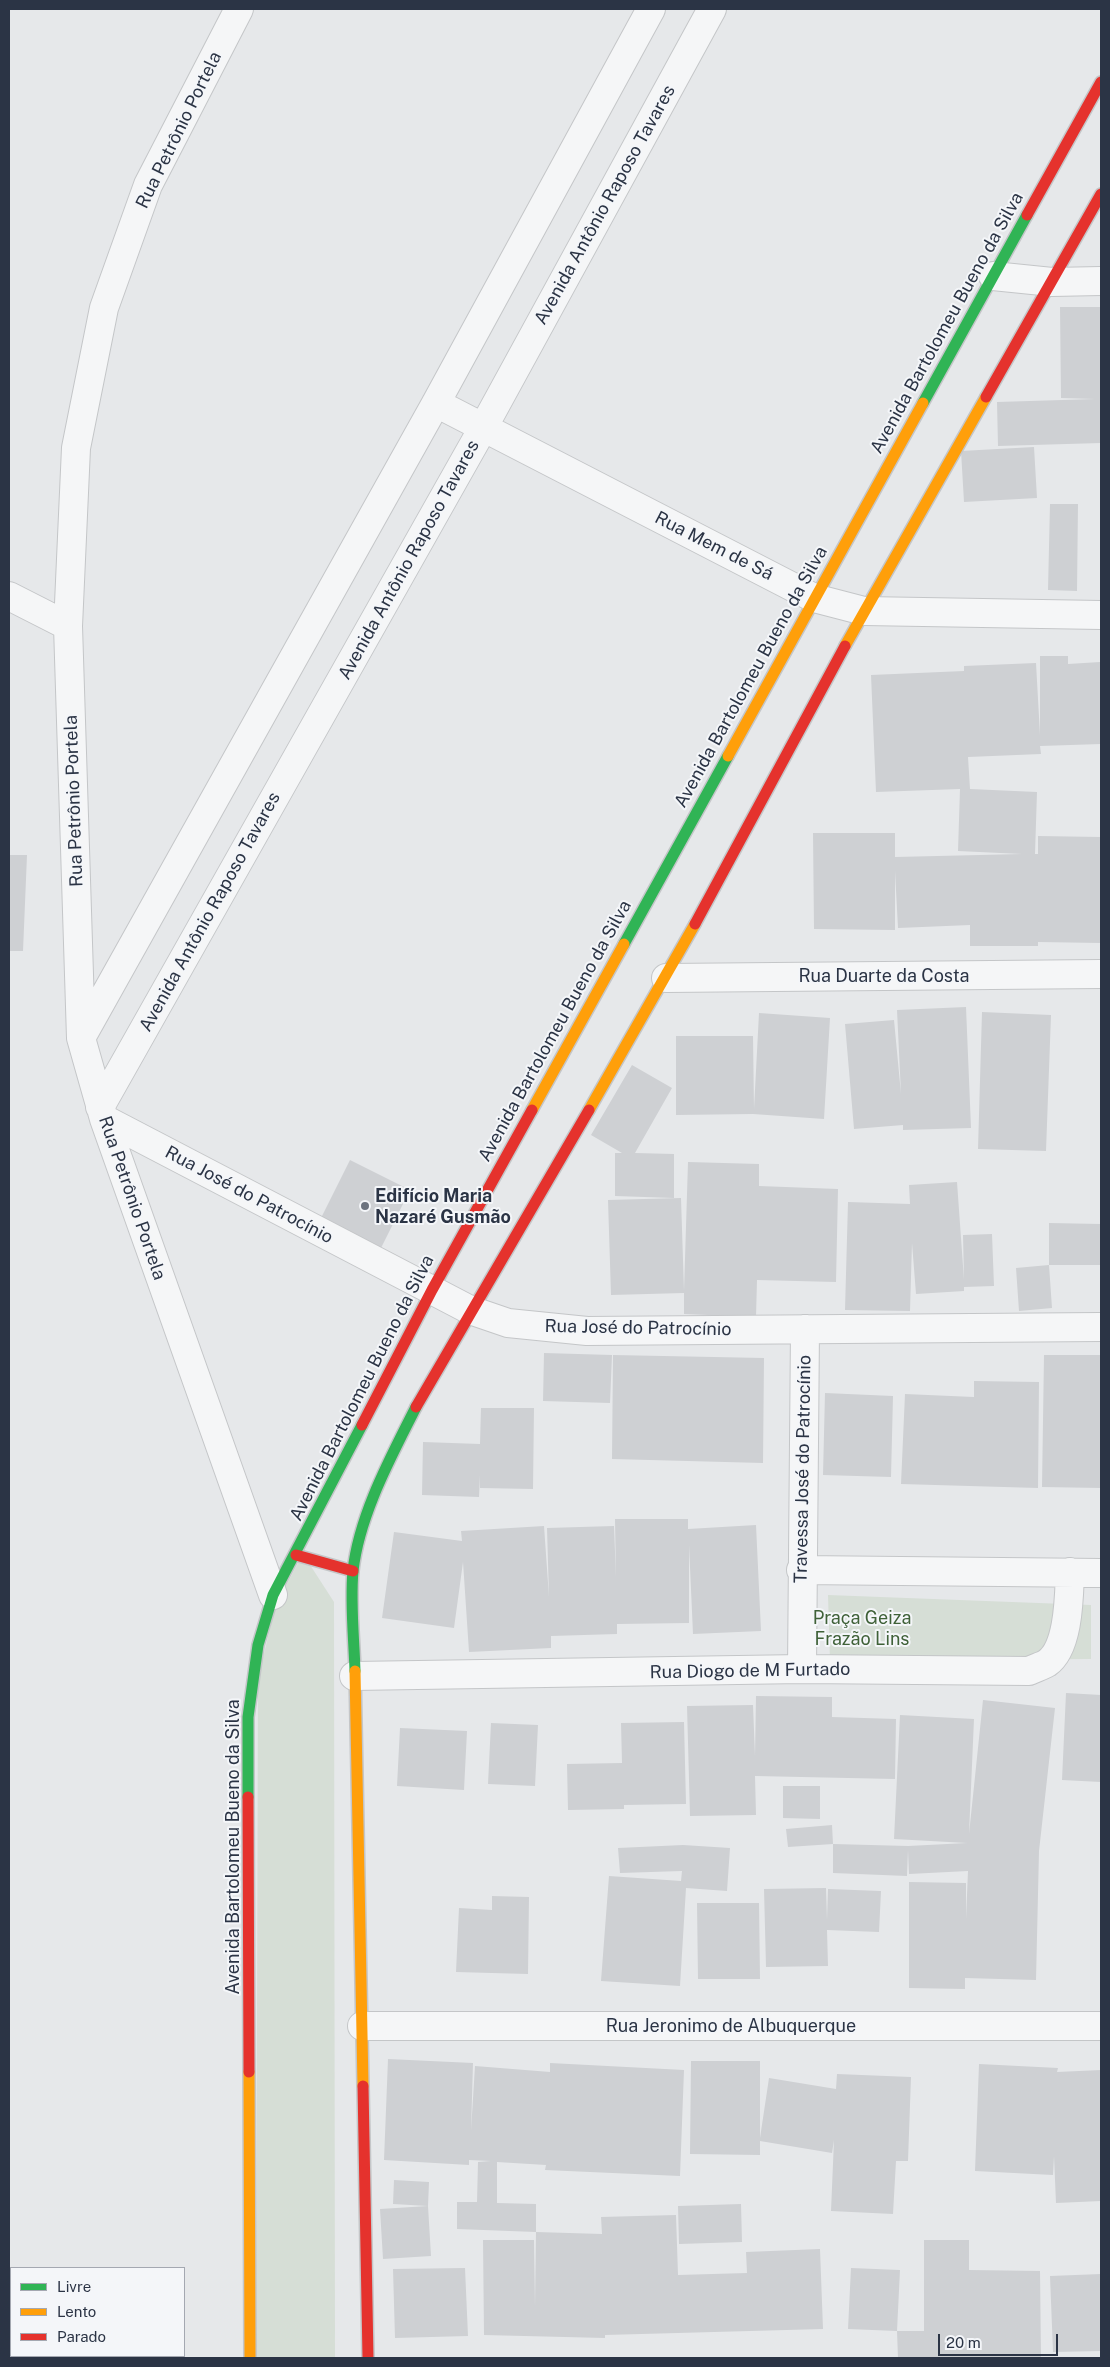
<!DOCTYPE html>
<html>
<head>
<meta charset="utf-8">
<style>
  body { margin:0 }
  #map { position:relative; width:1110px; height:2367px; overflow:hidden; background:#e6e8ea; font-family:"Public Sans",sans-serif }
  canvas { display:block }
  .frame { position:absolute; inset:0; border:10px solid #2b3445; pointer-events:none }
  .legend { position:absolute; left:10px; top:2267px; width:175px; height:90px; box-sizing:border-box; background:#f4f6f9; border:1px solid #a4a8b1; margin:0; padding:6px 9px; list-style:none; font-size:15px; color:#2b3445 }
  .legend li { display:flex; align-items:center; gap:10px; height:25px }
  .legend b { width:25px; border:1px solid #a4a8b1 }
  .scale { position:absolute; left:938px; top:2334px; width:120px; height:22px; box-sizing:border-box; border:2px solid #2b3445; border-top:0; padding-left:6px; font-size:15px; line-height:18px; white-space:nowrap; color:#2b3445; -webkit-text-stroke:4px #f4f6f9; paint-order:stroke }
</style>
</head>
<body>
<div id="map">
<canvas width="1110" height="2367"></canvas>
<div class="frame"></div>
<ul class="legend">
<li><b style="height:6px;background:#30b455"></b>Livre</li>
<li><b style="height:6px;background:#ff9f0a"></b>Lento</li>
<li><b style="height:6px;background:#e5322d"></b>Parado</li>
</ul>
<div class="scale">20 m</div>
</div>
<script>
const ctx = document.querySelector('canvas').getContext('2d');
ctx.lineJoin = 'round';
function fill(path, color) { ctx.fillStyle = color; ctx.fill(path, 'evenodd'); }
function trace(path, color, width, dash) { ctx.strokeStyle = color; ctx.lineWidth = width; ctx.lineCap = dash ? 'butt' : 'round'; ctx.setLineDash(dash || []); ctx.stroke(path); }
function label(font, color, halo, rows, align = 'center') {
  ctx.font = font + ' "Public Sans",sans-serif'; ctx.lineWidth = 4; ctx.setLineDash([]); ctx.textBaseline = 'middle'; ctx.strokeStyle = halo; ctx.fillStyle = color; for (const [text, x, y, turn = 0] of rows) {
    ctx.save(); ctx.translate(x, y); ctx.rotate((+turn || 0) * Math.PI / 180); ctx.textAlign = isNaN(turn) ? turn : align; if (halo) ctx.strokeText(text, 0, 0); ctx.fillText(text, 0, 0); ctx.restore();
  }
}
fill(new Path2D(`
  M303 1554 334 1602 335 2358H256L258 1678 276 1604Z
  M828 1595 1091 1605V1659L830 1661Z`), '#d6ded6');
fill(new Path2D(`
  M1060 307H1101V443L998 446 997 402 1095 399 1061 398Z
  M1034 447 1037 498 964 502 961 451Z
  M1050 504H1078L1077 591 1048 590Z
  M1040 656H1068V664L1100 662 1101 744 1040 746 1041 754 968 757 970 789 1037 792 1035 854H1038V836L1101 837V943L1038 942V946H970V925L898 928 895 871V930L814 929 813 833H895V857L1022 854 958 851 960 789 876 792 871 675 964 671V666L1036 663 1040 735Z
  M9 855H27L23 951H9Z
  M966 1007 971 1128 903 1130V1125L854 1129 845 1024 894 1020 901 1094 897 1010Z
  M982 1012 1051 1015 1046 1151 978 1149Z
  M759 1013 830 1018 824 1119 753 1114 676 1115V1036H753L754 1109Z
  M632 1065 672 1088 635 1153 674 1154V1198L615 1196V1153H622L591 1135Z
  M350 1160 410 1190 379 1252 319 1222Z
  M688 1162 759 1164V1186L838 1189 836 1282 757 1280 756 1317 684 1314V1293L611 1295 608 1200 681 1198 684 1291Z
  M957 1182 964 1280 963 1235 992 1234 994 1286 964 1287V1291L916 1294 912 1243 910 1311 845 1310 848 1202 910 1204 909 1185Z
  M1049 1223 1101 1224V1265H1049L1052 1308 1019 1311 1016 1268 1049 1265Z
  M544 1353 612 1355 610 1403 543 1401Z
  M613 1355 764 1358 763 1463 612 1459Z
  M1044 1355H1101V1488L1042 1487Z
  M974 1381 1039 1382 1038 1488 901 1484 905 1394 974 1397Z
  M825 1393 893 1396 891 1477 823 1475Z
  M481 1408H534L533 1489 480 1488V1475L479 1497 422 1495 423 1442 480 1444Z
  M615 1519H688V1529L756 1525 761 1631 693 1634 689 1545V1623L617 1624V1634L551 1636V1648L469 1652 463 1562 454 1628 382 1618 394 1532 462 1541 461 1531 544 1526 549 1597 547 1528 614 1526 616 1578Z
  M1066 1693 1101 1695V1782L1062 1780Z
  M756 1696 832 1697V1717L896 1719 895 1779 755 1776 756 1815 690 1816 687 1706 753 1705 755 1756Z
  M983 1700 1055 1708 1039 1851 1036 1980 965 1978V1989L909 1988V1882L966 1883V1919L968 1871 909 1874 908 1850 907 1876 833 1873V1844L908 1846 967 1843 894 1839 900 1715 974 1719 969 1834Z
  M684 1722 686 1804 624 1805V1809L568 1810 567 1764 622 1763 621 1723Z
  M491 1723 538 1725 535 1786 488 1784Z
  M400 1728 467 1731 464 1790 397 1786Z
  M783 1786H820V1819L783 1818Z
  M832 1825 833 1844 788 1847 786 1829Z
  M683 1845 730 1848 727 1891 686 1888 680 1986 601 1981 609 1876 681 1881 682 1871 620 1873 618 1848Z
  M826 1888 827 1920 828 1889 881 1891 879 1932 827 1930 828 1966 766 1967 764 1889Z
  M492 1896 529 1897 528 1974 456 1972 459 1908 492 1910Z
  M697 1903H759L760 1979H698Z
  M388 2059 473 2063 471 2131 475 2066 550 2072V2063L684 2070 680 2176 545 2170 546 2165 497 2162V2203L536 2204V2232L457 2229V2202H477L478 2162 491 2161 469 2160V2165L384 2160Z
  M691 2061H760V2138L769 2078 836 2089 837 2074 911 2077 908 2161H896L893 2214 831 2211 834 2140 832 2153 760 2141V2155L690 2154Z
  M979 2064 1058 2068 1057 2072 1101 2070V2201L1056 2203 1054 2156 1053 2175 975 2171Z
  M394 2180 429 2182 428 2206 393 2204Z
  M741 2204 742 2242 679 2244 678 2206Z
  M428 2206 431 2256 383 2259 380 2209Z
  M676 2215 678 2275 747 2273 746 2252 820 2249 823 2329 605 2335V2338L484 2335 483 2240H534L535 2307 536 2232 602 2234 601 2217Z
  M924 2240H969V2270L1040 2271 1041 2358H898L897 2331H924Z
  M465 2268 468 2336 395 2338 393 2269Z
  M851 2268 900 2270 897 2331 848 2329Z
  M1101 2274V2351L1053 2352 1050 2276Z`), '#ced0d3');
const street = new Path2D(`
  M239 9 148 185 104 308 76 448 68 626 81 1038 104 1119 273 1595
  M993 276 1052 282 1101 281
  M436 403 814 598 864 611 1101 615
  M9 596 68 626
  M666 978 1101 974
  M81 1038 436 403 651 9
  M100 1107 483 428 712 9
  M104 1119 470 1310 508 1323 587 1331 1101 1327
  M801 1570 1101 1573
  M802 1669 805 1329
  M354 1676 802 1669 1029 1671C1035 1668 1042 1666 1047 1663 1069 1648 1069 1596 1070 1572
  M362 2026H1101`);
const fast = new Path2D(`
  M923 403 1027 215
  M624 944 728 756
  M355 1671C354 1639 350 1602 353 1571 359 1515 391 1457 416 1407
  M248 1797V1717L258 1645 273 1595 362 1425`);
const slow = new Path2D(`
  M845 646 986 397
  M728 756 923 403
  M532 1110 624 944
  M589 1110 695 924
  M355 1671 363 2086
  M249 2072 250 2358`);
const jam = new Path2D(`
  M1027 215 1101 82
  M986 397 1101 194
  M695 924 845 646
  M416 1407 589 1110
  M362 1425 432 1290 532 1110
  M296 1555 353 1571
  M248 1797 249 2072
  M363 2086 368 2358`);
trace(street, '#c4c6c8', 30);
trace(fast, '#c4c6c8', 14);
trace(slow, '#c4c6c8', 14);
trace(jam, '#c4c6c8', 14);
trace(street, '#f5f6f7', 28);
trace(fast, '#30b455', 11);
trace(slow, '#ff9f0a', 11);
trace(jam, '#e5322d', 11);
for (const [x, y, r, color] of [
  [365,1206,5,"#6c737f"]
]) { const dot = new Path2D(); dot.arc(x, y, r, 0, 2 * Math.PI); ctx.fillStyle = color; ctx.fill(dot); trace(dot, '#f4f6f9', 2); }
label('18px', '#2b3445', '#f4f6f9', [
  ["Rua Petrônio Portela",179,130,-64],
  ["Avenida Antônio Raposo Tavares",605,205,-61],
  ["Avenida Bartolomeu Bueno da Silva",947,323,-61],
  ["Rua Mem de Sá",714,546,27],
  ["Avenida Antônio Raposo Tavares",409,560,-61],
  ["Avenida Bartolomeu Bueno da Silva",751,677,-61],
  ["Rua Petrônio Portela",74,801,-92],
  ["Avenida Antônio Raposo Tavares",210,912,-61],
  ["Rua Duarte da Costa",884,976],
  ["Avenida Bartolomeu Bueno da Silva",555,1031,-61],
  ["Rua José do Patrocínio",249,1195,28],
  ["Rua Petrônio Portela",132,1198,71],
  ["Rua José do Patrocínio",638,1328,1],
  ["Avenida Bartolomeu Bueno da Silva",362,1388,-63],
  ["Travessa José do Patrocínio",803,1469,-89],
  ["Rua Diogo de M Furtado",750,1671,-1],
  ["Avenida Bartolomeu Bueno da Silva",233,1847,-90],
  ["Rua Jeronimo de Albuquerque",731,2026]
]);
label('bold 18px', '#2b3445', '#f4f6f9', [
  ["Edifício Maria",375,1196],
  ["Nazaré Gusmão",375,1217]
], 'left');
label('18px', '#3f6138', '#f4f6f9', [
  ["Praça Geiza",862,1618],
  ["Frazão Lins",862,1639]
]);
</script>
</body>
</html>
